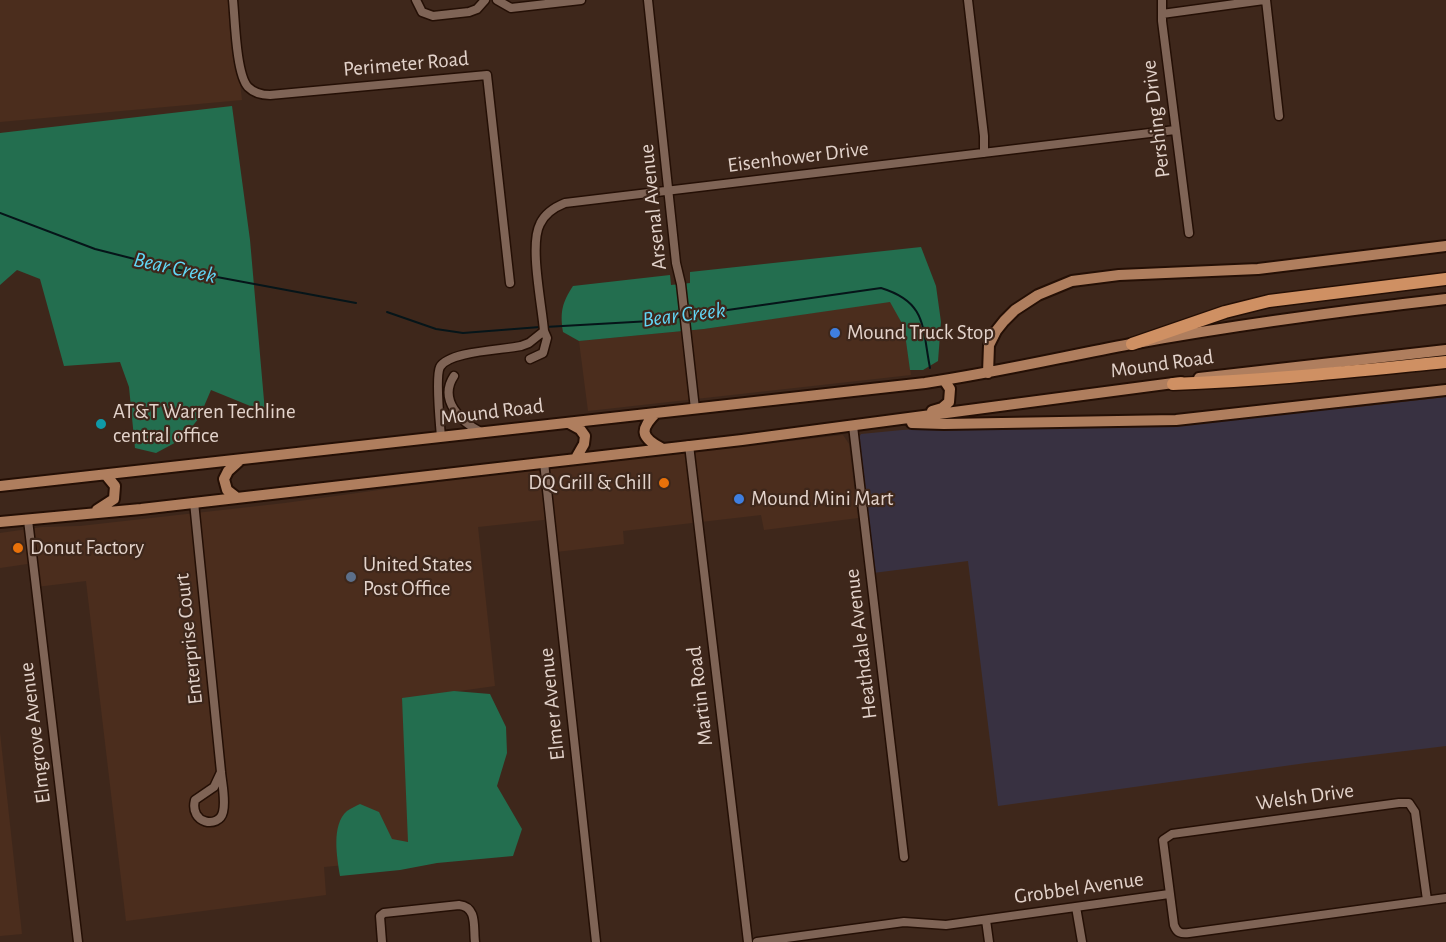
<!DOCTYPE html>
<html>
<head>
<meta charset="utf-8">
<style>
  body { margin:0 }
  canvas { display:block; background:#3e271b }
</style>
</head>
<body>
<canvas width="1446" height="942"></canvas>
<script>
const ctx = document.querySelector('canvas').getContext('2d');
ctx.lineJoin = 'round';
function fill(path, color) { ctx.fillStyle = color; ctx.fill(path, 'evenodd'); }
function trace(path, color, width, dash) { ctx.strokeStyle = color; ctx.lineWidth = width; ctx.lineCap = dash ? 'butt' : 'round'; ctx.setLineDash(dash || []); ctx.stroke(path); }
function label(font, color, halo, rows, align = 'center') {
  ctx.font = font + ' "Alegreya Sans",sans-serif'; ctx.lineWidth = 4.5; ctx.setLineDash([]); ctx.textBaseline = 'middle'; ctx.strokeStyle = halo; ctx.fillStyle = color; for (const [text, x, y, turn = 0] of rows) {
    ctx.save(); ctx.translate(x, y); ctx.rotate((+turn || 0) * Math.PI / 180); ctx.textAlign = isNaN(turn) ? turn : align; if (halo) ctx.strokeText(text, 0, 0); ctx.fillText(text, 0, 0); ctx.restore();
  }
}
fill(new Path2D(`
  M0 0H230L242 100 0 122Z
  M891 301 904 327 911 375 588 411 579 341 704 329Z
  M843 435 849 444 858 518 764 530 761 515 623 531 624 544 556 552 552 519 478 527 495 686 402 699 417 858 324 867 326 895 126 921 86 581 36 587 34 563 0 568V533L42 527 80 526 285 503 473 477Z
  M0 733 22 934 0 936Z`), '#4b2d1d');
fill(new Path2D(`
  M1446 397V746L1306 763 998 806 968 561 873 573 858 439 861 434 902 430 1324 407 1349 408Z`), '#383141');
fill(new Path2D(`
  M232 106 250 240 265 412 211 390 199 418 182 439 156 453 135 448 129 387 120 362 64 366 40 279 17 270 0 285V133Z
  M921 247 936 286 941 322 938 361 923 370H910L904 327 890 302 704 329 579 341 563 332C560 312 562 303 573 286L670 275 671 285 690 283V272Z
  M454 691 490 694 506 727 507 753 497 786 522 829 513 856 437 863 400 870 340 876C337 857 331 825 347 811 351 808 356 806 360 804L379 812 392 839 408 842 402 698Z`), '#236e4f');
trace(new Path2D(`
  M0 213 95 249 174 269 356 303
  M387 312 436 329 463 333 540 327
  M545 327 651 321 881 288C927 302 922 327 930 368`), '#061519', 2);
const minor = new Path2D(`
  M233 0C235 19 236 74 248 87 254 93 261 95 270 95L487 75 510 283
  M416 0 422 12 433 16 469 12 477 9 485 0
  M497 0 511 8 581 0
  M648 0 676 263 681 284 695 409
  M968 0 984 136V153
  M1162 0V21L1189 233
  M1266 0 1279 116
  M1162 14 1264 0
  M530 359 543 353 547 338 544 331C542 305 529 245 540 224 545 213 555 207 565 203L1175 130
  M454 376C438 400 461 422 481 432
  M853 426 904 857
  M441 437C440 424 435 377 440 367 449 351 503 350 521 346L529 343 544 331
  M689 445 748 942
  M544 462 596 942
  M194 502 221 772C222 784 226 800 223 812 219 829 189 824 195 800L214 787 221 772
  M28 520 78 942
  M1427 900 1415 812 1409 803H1399L1172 834 1163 840 1174 925C1177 933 1181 934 1189 933L1446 898
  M1076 907 1082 942
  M986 920 989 942
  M382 942 380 916 384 913 459 905C478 907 473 928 475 942
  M757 942 904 922 946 925 1169 894`);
const major = new Path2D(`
  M988 373 989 345 996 331 1004 321 1015 310 1038 295 1072 281 1119 275 1258 269 1446 246
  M1199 378 1446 350
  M932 411 942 408 949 402 950 389 944 380
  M656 413C640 429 640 437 661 448
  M569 423 580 429 585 436 584 444 576 458
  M912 423 944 424 1176 420 1446 390
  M0 486 925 383C994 373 1062 357 1131 344 1235 325 1341 311 1446 299
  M236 497 227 490 224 479 228 471 239 461
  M97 510 114 499 115 486 106 475
  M0 522 141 509 742 440 1181 382`);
const highway = new Path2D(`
  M1132 344 1225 312 1269 301 1446 279
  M1173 384C1265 381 1355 371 1446 362`);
trace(minor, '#240f05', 11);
trace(major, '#240f05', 14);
trace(highway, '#240f05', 15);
trace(minor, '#7f6456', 8);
trace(major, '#af7e5e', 10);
trace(highway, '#cf9063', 12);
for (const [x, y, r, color] of [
  [835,333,6,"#3f7fe0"],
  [101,424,6,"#0f9aa8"],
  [664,483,6,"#e8710a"],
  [739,499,6,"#3f7fe0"],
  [18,548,6,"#e8710a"],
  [351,577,6,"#5c6f8a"]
]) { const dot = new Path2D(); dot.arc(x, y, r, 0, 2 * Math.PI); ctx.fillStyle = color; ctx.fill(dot); trace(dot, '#3e271b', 2); }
label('21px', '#e3d3cb', '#3e271b', [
  ["Perimeter Road",406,64,-5],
  ["Pershing Drive",1156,119,-97],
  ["Eisenhower Drive",798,157,-7],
  ["Arsenal Avenue",653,207,-96],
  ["Mound Road",1162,364,-8],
  ["Mound Road",492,412,-7],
  ["Enterprise Court",189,639,-96],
  ["Heathdale Avenue",861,644,-97],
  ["Martin Road",700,696,-97],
  ["Elmer Avenue",552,704,-96],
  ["Elmgrove Avenue",35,733,-97],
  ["Welsh Drive",1305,797,-8],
  ["Grobbel Avenue",1079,888,-8]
]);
label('21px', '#e3d3cb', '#3e271b', [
  ["Mound Truck Stop",847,333],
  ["AT&T Warren Techline",113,412],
  ["central office",113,436],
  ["DQ Grill & Chill",652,483,"right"],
  ["Mound Mini Mart",751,499],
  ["Donut Factory",30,548],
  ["United States",363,565],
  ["Post Office",363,589]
], 'left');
label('italic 22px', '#62d7f6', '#3e271b', [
  ["Bear Creek",175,268,12],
  ["Bear Creek",684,315,-7]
]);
</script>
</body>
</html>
